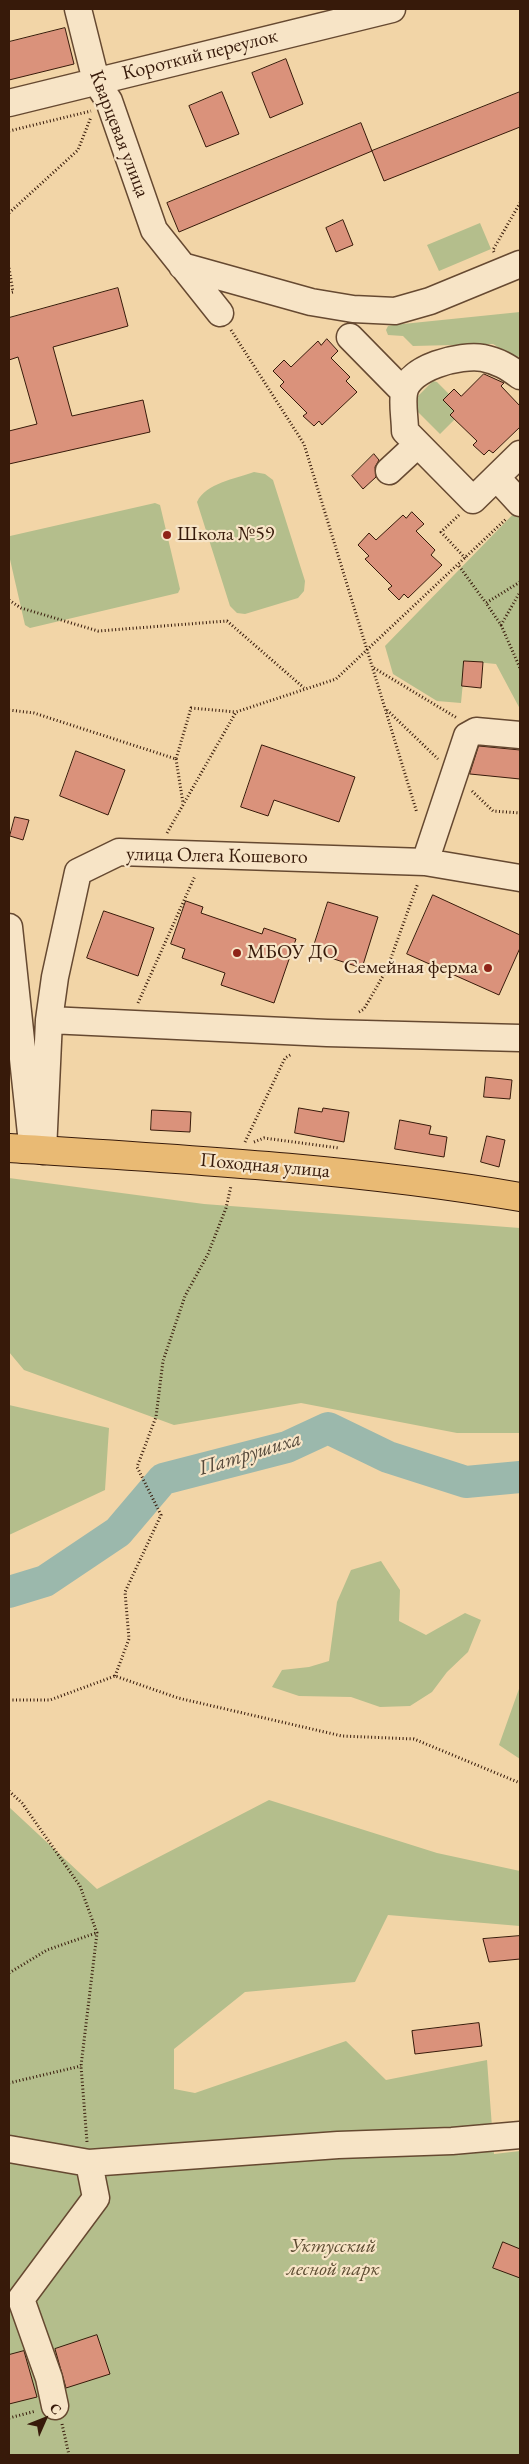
<!DOCTYPE html>
<html>
<head>
<meta charset="utf-8">
<style>
  body { margin:0 }
  #map { position:relative; width:529px; height:2464px; overflow:hidden; background:#f2d5a7; font-family:"EB Garamond",serif }
  canvas { display:block }
  .frame { position:absolute; inset:0; border:10px solid #371a0a; pointer-events:none }
  .north { position:absolute; left:20px; top:2394px; width:50px; height:50px; -webkit-text-stroke:4px #f7e4c6; paint-order:stroke; rotate:46deg; font-size:14px; font-weight:700; line-height:20px; text-align:center; color:#371a0a }
  .north::after { content:''; display:block; margin:auto; width:18px; height:22px; background:#371a0a; clip-path:polygon(50% 0,100% 100%,50% 72%,0 100%) }
</style>
</head>
<body>
<div id="map">
<canvas width="529" height="2464"></canvas>
<div class="frame"></div>
<div class="north">С</div>
</div>
<script>
const ctx = document.querySelector('canvas').getContext('2d');
ctx.lineJoin = 'round';
function fill(path, color) { ctx.fillStyle = color; ctx.fill(path, 'evenodd'); }
function trace(path, color, width, dash) { ctx.strokeStyle = color; ctx.lineWidth = width; ctx.lineCap = dash ? 'butt' : 'round'; ctx.setLineDash(dash || []); ctx.stroke(path); }
function label(font, color, halo, rows, align = 'center') {
  ctx.font = font + ' "EB Garamond",serif'; ctx.lineWidth = 4.5; ctx.setLineDash([]); ctx.textBaseline = 'middle'; ctx.strokeStyle = halo; ctx.fillStyle = color; for (const [text, x, y, turn = 0] of rows) {
    ctx.save(); ctx.translate(x, y); ctx.rotate((+turn || 0) * Math.PI / 180); ctx.textAlign = isNaN(turn) ? turn : align; if (halo) ctx.strokeText(text, 0, 0); ctx.fillText(text, 0, 0); ctx.restore();
  }
}
fill(new Path2D(`
  M480 223 491 249 439 271 427 245Z
  M520 312V356L516 358 493 344 413 346 403 336 388 335 386 330 388 326 393 325Z
  M433 381 437 382 449 394 443 400 454 411 455 419 440 434 412 406V402Z
  M254 472 265 474 273 480 305 581 304 591 298 598 245 614 237 613 230 606 197 502C206 483 235 479 254 472Z
  M155 503 160 505 180 589 178 593 30 628 25 625 9 555 10 536Z
  M520 507V730V709L496 664 465 661 461 703 437 701 393 674 385 646Z
  M9 1178 204 1204 520 1228V1433H457L301 1403 174 1425 24 1370 9 1352Z
  M9 1405 109 1428 105 1490 9 1535Z
  M381 1561 400 1590 399 1621 426 1635 465 1613 481 1620 468 1652 447 1672 432 1692 410 1706 380 1707 351 1697 299 1696 272 1687 282 1670 309 1667 329 1661 337 1602 351 1570Z
  M520 1686V1759L499 1745Z
  M269 1800 437 1853 520 1871V1926L388 1915 355 1982 245 1992 174 2049V2089L195 2093 346 2041 386 2080 487 2060 494 2154 520 2151V2455H9V1807L97 1889Z`), '#b4be8c');
trace(new Path2D(`
  M9 1592 45 1581 118 1532 163 1479 287 1447 328 1428 388 1457 466 1482 520 1477`), '#9bb8ac', 32);
const building = new Path2D(`
  M65 28 74 64 9 80V42Z
  M286 59 303 104 270 118 252 73Z
  M222 92 239 134 206 147 189 106Z
  M520 92V127L384 181 372 151Z
  M361 123 372 151 179 232 167 203Z
  M343 220 353 245 336 252 326 228Z
  M118 288 128 326 53 347 72 416 143 400 150 432 9 464V431L37 424 18 357 9 360V318Z
  M327 339 338 351 331 358 350 377 346 381 357 392 322 425 319 421 314 426 303 416 307 413 280 386 284 382 273 371 284 360 291 367 318 341 321 345Z
  M484 374 504 383 501 386 520 406V427L493 453 489 450 484 455 473 445 477 441 450 415 454 411 443 400 454 389 461 396Z
  M374 454 379 460 375 467 376 477 363 489 352 476Z
  M412 512 424 524 416 531 435 550 431 555 442 565 408 598 404 594 399 600 388 589 392 586 365 559 369 556 358 545 369 533 376 540 403 515 406 518Z
  M464 661 483 662 481 688 462 686Z
  M262 745 355 777 339 822 274 800 268 816 241 807Z
  M479 746 520 750V779L470 774Z
  M76 751 125 770 108 815 60 796Z
  M15 817 29 820 23 840 10 836Z
  M433 895 520 935V948L499 995 407 954Z
  M186 901 203 907 201 913 262 934 264 928 296 939 274 1003 221 985 225 973 182 958 185 949 171 944Z
  M328 902 378 917 362 968 312 952Z
  M104 911 154 928 138 976 87 958Z
  M486 1077 512 1080 510 1099 484 1097Z
  M299 1108 322 1112 323 1108 349 1112 344 1142 295 1133Z
  M152 1110 191 1112 190 1132 151 1130Z
  M400 1120 431 1126 429 1134 447 1137 444 1157 395 1149Z
  M487 1136 505 1140 499 1167 481 1162Z
  M520 1936V1959L489 1962 483 1939Z
  M479 2023 482 2046 415 2054 412 2031Z
  M503 2242 520 2249V2278L493 2268Z
  M97 2335 110 2374 66 2388 55 2349Z
  M24 2351 37 2397 9 2404V2355Z`);
fill(building, '#da927b');
trace(building, '#371a0a', 1);
const minor = new Path2D(`
  M78 9 96 81 109 101 154 230 220 313
  M9 103 392 9
  M182 266 311 302 353 309 395 311 430 301 520 264
  M350 337 404 392
  M520 376C508 367 498 361 483 358 461 354 408 367 404 393 402 404 405 419 405 431L473 500 520 454
  M389 471 417 445
  M497 478 520 503
  M425 862 467 736 476 731 520 735
  M9 927 31 1134
  M49 1020 327 1033 520 1038
  M43 1151 49 1020 55 977 78 872 119 852 425 862 520 878
  M9 2149 89 2163 338 2145 452 2141 520 2135
  M55 2406 49 2378 21 2299 96 2198 89 2163`);
const major = new Path2D(`
  M9 1148C180 1159 351 1168 520 1197`);
trace(minor, '#664931', 29);
trace(major, '#371a0a', 30);
trace(new Path2D(`
  M9 131 91 111
  M9 213 78 150 91 117
  M494 252 493 250 520 203
  M9 268 13 292 9 293
  M231 330 304 444 417 813
  M459 515 441 532 466 559
  M459 566 486 603
  M520 582 486 603 501 625 520 592
  M9 600 21 608 98 631 227 621 304 688
  M501 625 520 668
  M374 668 457 718
  M9 710 34 713 176 759 191 708 236 712
  M387 710 438 759
  M176 759 183 803
  M472 791 493 811 520 813
  M167 833 236 712 336 679 506 519
  M138 1003 195 876
  M359 1012 364 1009 387 969 418 883
  M245 1142 285 1058 292 1054
  M254 1142 264 1138 339 1148
  M115 1676 129 1639 125 1592 161 1515 137 1467 156 1417 163 1361 185 1296 208 1254 226 1208 231 1186
  M9 1700H50L115 1676 178 1698 342 1736 414 1739 520 1783
  M9 1791 22 1803 80 1886 97 1933 81 2066 87 2142
  M9 1973 47 1950 96 1933
  M9 2083 81 2066
  M9 2418 36 2411
  M62 2424 69 2455`), '#371a0a', 3, [1, 2.5]);
trace(minor, '#f7e4c6', 26);
trace(major, '#e9ba74', 28);
for (const [x, y, r, color] of [
  [167,535,5,"#8f2418"],
  [237,953,5,"#8f2418"],
  [488,968,5,"#8f2418"]
]) { const dot = new Path2D(); dot.arc(x, y, r, 0, 2 * Math.PI); ctx.fillStyle = color; ctx.fill(dot); trace(dot, '#f7e4c6', 2); }
label('20px', '#371a0a', '#f7e4c6', [
  ["Короткий переулок",200,55,-14],
  ["Кварцевая улица",119,134,69],
  ["улица Олега Кошевого",217,856,1],
  ["Походная улица",265,1166,5]
]);
label('20px', '#371a0a', '#f7e4c6', [
  ["Школа №59",177,535],
  ["МБОУ ДО",247,953],
  ["Семейная ферма",478,968,"right"]
], 'left');
label('italic 20px', '#5c4b31', '#f7e4c6', [
  ["Уктусский",333,2247],
  ["лесной парк",333,2270]
]);
label('italic 21px', '#55493b', '#f7e4c6', [
  ["Патрушиха",250,1454,-17]
]);
</script>
</body>
</html>
